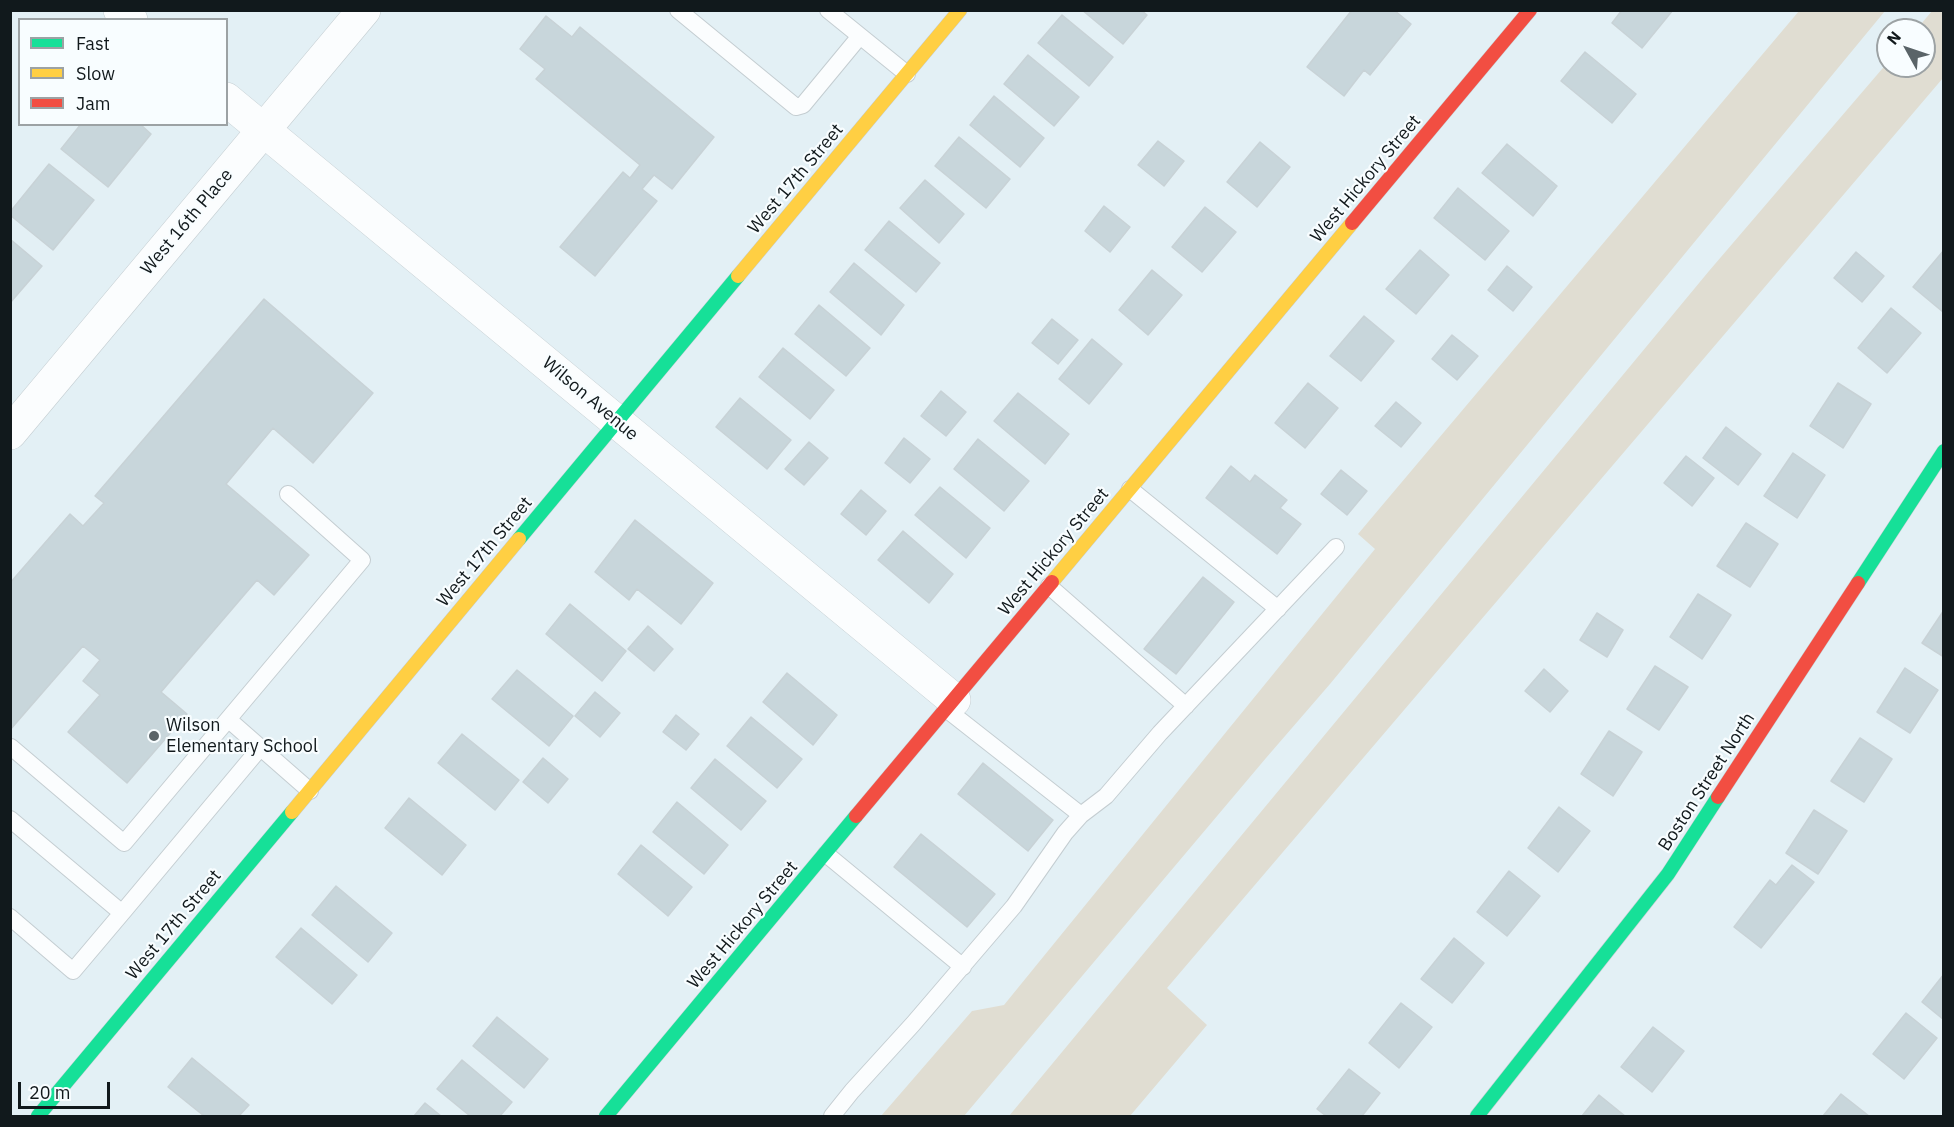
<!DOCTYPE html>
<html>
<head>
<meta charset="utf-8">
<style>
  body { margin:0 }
  #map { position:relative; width:1954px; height:1127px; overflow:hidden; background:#e3f0f5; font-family:"IBM Plex Sans",sans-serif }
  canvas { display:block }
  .frame { position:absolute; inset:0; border:12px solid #11191c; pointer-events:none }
  .legend { position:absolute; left:18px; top:18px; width:210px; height:108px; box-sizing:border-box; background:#f8fdff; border:2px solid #9ca2a4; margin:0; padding:8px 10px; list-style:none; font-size:18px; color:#11191c }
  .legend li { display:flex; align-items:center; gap:12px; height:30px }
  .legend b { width:30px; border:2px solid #9ca2a4 }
  .north { position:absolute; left:1876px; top:18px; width:60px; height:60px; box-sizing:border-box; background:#f8fdff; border:2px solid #9ca2a4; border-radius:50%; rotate:310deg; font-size:16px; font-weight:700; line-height:24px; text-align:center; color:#11191c }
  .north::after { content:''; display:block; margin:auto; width:21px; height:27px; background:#5a6468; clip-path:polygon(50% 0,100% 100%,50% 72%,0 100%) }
  .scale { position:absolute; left:18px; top:1082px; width:92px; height:27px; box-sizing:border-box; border:3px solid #11191c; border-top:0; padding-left:8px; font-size:18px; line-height:21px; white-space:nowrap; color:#11191c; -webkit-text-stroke:4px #f8fdff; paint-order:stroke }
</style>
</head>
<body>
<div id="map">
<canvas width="1954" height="1127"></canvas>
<div class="frame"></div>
<ul class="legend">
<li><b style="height:8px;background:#16e098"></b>Fast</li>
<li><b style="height:8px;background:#ffcf43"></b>Slow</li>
<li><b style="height:8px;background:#f24e42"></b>Jam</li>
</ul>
<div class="north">N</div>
<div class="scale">20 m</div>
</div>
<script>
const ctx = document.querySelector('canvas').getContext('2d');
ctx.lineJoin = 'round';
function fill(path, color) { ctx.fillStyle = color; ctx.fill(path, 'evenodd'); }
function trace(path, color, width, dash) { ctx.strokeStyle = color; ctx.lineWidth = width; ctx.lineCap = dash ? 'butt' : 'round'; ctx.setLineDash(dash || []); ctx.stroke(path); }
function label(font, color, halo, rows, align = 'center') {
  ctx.font = font + ' "IBM Plex Sans",sans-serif'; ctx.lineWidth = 4.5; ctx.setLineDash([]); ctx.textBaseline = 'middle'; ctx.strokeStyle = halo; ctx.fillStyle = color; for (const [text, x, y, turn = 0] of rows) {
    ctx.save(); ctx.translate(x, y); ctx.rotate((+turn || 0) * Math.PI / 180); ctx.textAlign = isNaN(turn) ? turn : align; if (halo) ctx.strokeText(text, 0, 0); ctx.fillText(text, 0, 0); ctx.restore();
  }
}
fill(new Path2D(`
  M1799 11H1885L1330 684 1266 758 964 1116H881L972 1011 1004 1005 1375 549 1358 534Z
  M1932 11H1943V78L1167 988 1207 1025 1130 1116H1009L1709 271 1888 62V66H1924V30H1916Z`), '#e0ddd2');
const building = new Path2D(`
  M1082 10H1141L1147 15 1123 44Z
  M1352 10H1394L1411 24 1370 75 1364 70 1344 96 1307 67Z
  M1622 10H1673L1642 48 1612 23Z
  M1062 15 1113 57 1089 86 1038 43Z
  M546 16 572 37 580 27 714 137 672 189 654 175 642 189 657 201 595 276 560 247 623 172 630 178 640 165 536 79 545 69 520 49Z
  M1585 52 1636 94 1612 123 1561 81Z
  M1028 55 1079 97 1054 126 1004 84Z
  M994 96 1044 138 1020 167 970 125Z
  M81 124H140L151 134 108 187 61 149Z
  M959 137 1010 179 986 208 935 166Z
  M1158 141 1184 161 1164 186 1138 165Z
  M1260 142 1290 167 1257 207 1227 182Z
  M1507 144 1557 186 1533 216 1482 173Z
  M49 164 94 200 53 250 10 215V212Z
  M925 180 964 214 939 243 900 208Z
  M1458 188 1509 231 1485 260 1434 218Z
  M1104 206 1130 227 1110 252 1085 231Z
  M1205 207 1236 232 1202 272 1172 247Z
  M889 221 940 263 916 292 865 250Z
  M10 239 42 266 10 303Z
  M1420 250 1449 275 1416 314 1386 289Z
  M1944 250V311L1943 312 1913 287Z
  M1856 252 1884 276 1862 302 1834 278Z
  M854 263 904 305 881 335 830 292Z
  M1507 266 1532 287 1513 311 1488 290Z
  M1152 270 1182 295 1148 335 1119 310Z
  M264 299 373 393 313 463 273 428 226 484 309 555 274 595 257 580 161 692 187 714 127 783 68 732 100 695 83 681 100 660 83 646 10 730V583L70 514 83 526 104 503 95 496Z
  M819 305 870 348 846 376 795 334Z
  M1891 308 1921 333 1887 373 1858 348Z
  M1364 316 1394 341 1361 381 1330 356Z
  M1052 319 1078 340 1058 364 1032 343Z
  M1452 335 1478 356 1457 380 1432 359Z
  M1092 339 1122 364 1089 404 1059 379Z
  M783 348 834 390 810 419 759 377Z
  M1308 383 1338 408 1305 448 1275 423Z
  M1838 383 1871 404 1843 448 1810 426Z
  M941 391 966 412 946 436 921 416Z
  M1018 393 1069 434 1045 464 994 421Z
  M740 398 791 440 767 469 716 427Z
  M1396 402 1421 423 1401 447 1375 426Z
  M1726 427 1761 454 1738 485 1703 458Z
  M904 438 930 459 910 483 885 463Z
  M978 439 1029 481 1004 511 954 469Z
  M809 442 828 458 804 485 785 469Z
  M1793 453 1825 475 1797 518 1764 496Z
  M1686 456 1714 478 1692 506 1664 483Z
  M1231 466 1250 482 1255 475 1287 500 1280 508 1301 524 1277 554 1206 498Z
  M1341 470 1367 491 1347 515 1321 494Z
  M940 487 990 528 966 558 915 515Z
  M861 490 886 511 866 535 841 514Z
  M635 520 713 583 681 624 637 589 629 600 595 572Z
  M1746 523 1778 544 1750 587 1717 566Z
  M903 531 953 574 929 603 878 560Z
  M1203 577 1234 602 1176 674 1144 649Z
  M1698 594 1731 615 1702 659 1670 637Z
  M570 604 626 651 602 681 546 634Z
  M1944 610V657L1922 643Z
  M1597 613 1623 630 1607 657 1580 640Z
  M648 626 673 649 654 671 628 649Z
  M1655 666 1688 687 1659 730 1627 709Z
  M1905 668 1938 690 1910 733 1877 712Z
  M1544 669 1568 691 1550 712 1525 691Z
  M517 670 573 716 549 746 492 699Z
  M787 673 837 715 813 745 763 702Z
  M595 692 620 713 600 737 575 716Z
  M676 715 699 734 686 750 663 732Z
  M751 717 802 759 777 788 727 746Z
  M1609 731 1642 752 1613 796 1581 774Z
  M462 734 519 780 495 810 438 763Z
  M1860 738 1892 759 1864 802 1831 781Z
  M543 758 568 779 548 803 523 782Z
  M715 759 766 801 741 830 691 788Z
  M983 763 1053 820 1028 851 958 794Z
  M409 798 466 845 442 875 385 828Z
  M677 802 728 845 704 874 653 832Z
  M1559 807 1590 831 1558 872 1528 848Z
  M1814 810 1847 831 1818 874 1786 853Z
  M921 834 995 894 967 927 894 867Z
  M641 845 692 887 668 916 618 874Z
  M1792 865 1814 882 1761 948 1734 927 1770 880 1776 885Z
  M1509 871 1540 896 1507 936 1477 912Z
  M336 886 392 933 368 962 312 915Z
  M301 928 357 975 332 1004 276 957Z
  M1454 938 1484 963 1452 1003 1421 979Z
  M1944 974V1020L1922 1002Z
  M1401 1003 1432 1027 1399 1068 1369 1043Z
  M1906 1013 1937 1038 1904 1079 1873 1054Z
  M497 1017 548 1059 524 1088 473 1046Z
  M1653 1027 1684 1051 1652 1092 1621 1067Z
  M192 1058 249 1105 239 1116H204L168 1087Z
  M462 1060 512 1102 500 1116H470L437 1089Z
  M1349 1069 1380 1093 1362 1116H1326L1317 1109Z
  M1841 1094 1869 1116H1823Z
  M1599 1095 1625 1116H1582Z
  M425 1103 441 1116H414Z`);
fill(building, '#c8d6db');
trace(building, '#c8d2d6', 1.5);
const lane = new Path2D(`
  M678 10 796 107 803 105 860 36
  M828 10 907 74
  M1130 489 1278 609
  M1049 586 1186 706
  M946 709 1081 815
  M229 720 310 791
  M11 747 124 843 362 560 288 494
  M10 819 122 913 73 971 10 917
  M826 854 963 967
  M122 913 260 748
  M832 1116 852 1091 913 1024 1014 906 1065 833 1081 815 1106 796 1160 733 1336 547`);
const street = new Path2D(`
  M120 10 131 20
  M226 99 954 700
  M10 433 364 10`);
const fast = new Path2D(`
  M519 539 738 276
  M1858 583 1944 451
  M38 1116 292 812
  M606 1116 856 816
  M1477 1116 1668 874 1718 797`);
const slow = new Path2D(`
  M738 276 960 10
  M1052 582 1352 223
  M292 812 519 539`);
const jam = new Path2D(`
  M1352 223 1530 10
  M1718 797 1858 583
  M856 816 1052 582`);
trace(lane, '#c4cdd1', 18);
trace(street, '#c4cdd1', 34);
trace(fast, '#c4cdd1', 15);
trace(slow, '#c4cdd1', 15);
trace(jam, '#c4cdd1', 15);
trace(lane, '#fbfdfe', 16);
trace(street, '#fbfdfe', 33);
trace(fast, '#16e098', 14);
trace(slow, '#ffcf43', 14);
trace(jam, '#f24e42', 14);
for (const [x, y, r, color] of [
  [154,736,6,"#5a6468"]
]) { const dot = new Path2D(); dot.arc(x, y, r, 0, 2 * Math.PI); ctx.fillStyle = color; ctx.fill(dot); trace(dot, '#f8fdff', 2); }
label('18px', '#11191c', '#f8fdff', [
  ["West 17th Street",796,179,-50],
  ["West Hickory Street",1366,179,-50],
  ["West 16th Place",187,222,-50],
  ["Wilson Avenue",590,399,40],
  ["West 17th Street",485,552,-50],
  ["West Hickory Street",1054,552,-50],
  ["Boston Street North",1707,782,-57],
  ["West 17th Street",174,925,-50],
  ["West Hickory Street",743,925,-50]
]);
label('18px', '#11191c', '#f8fdff', [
  ["Wilson",166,726],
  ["Elementary School",166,747]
], 'left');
</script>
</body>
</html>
